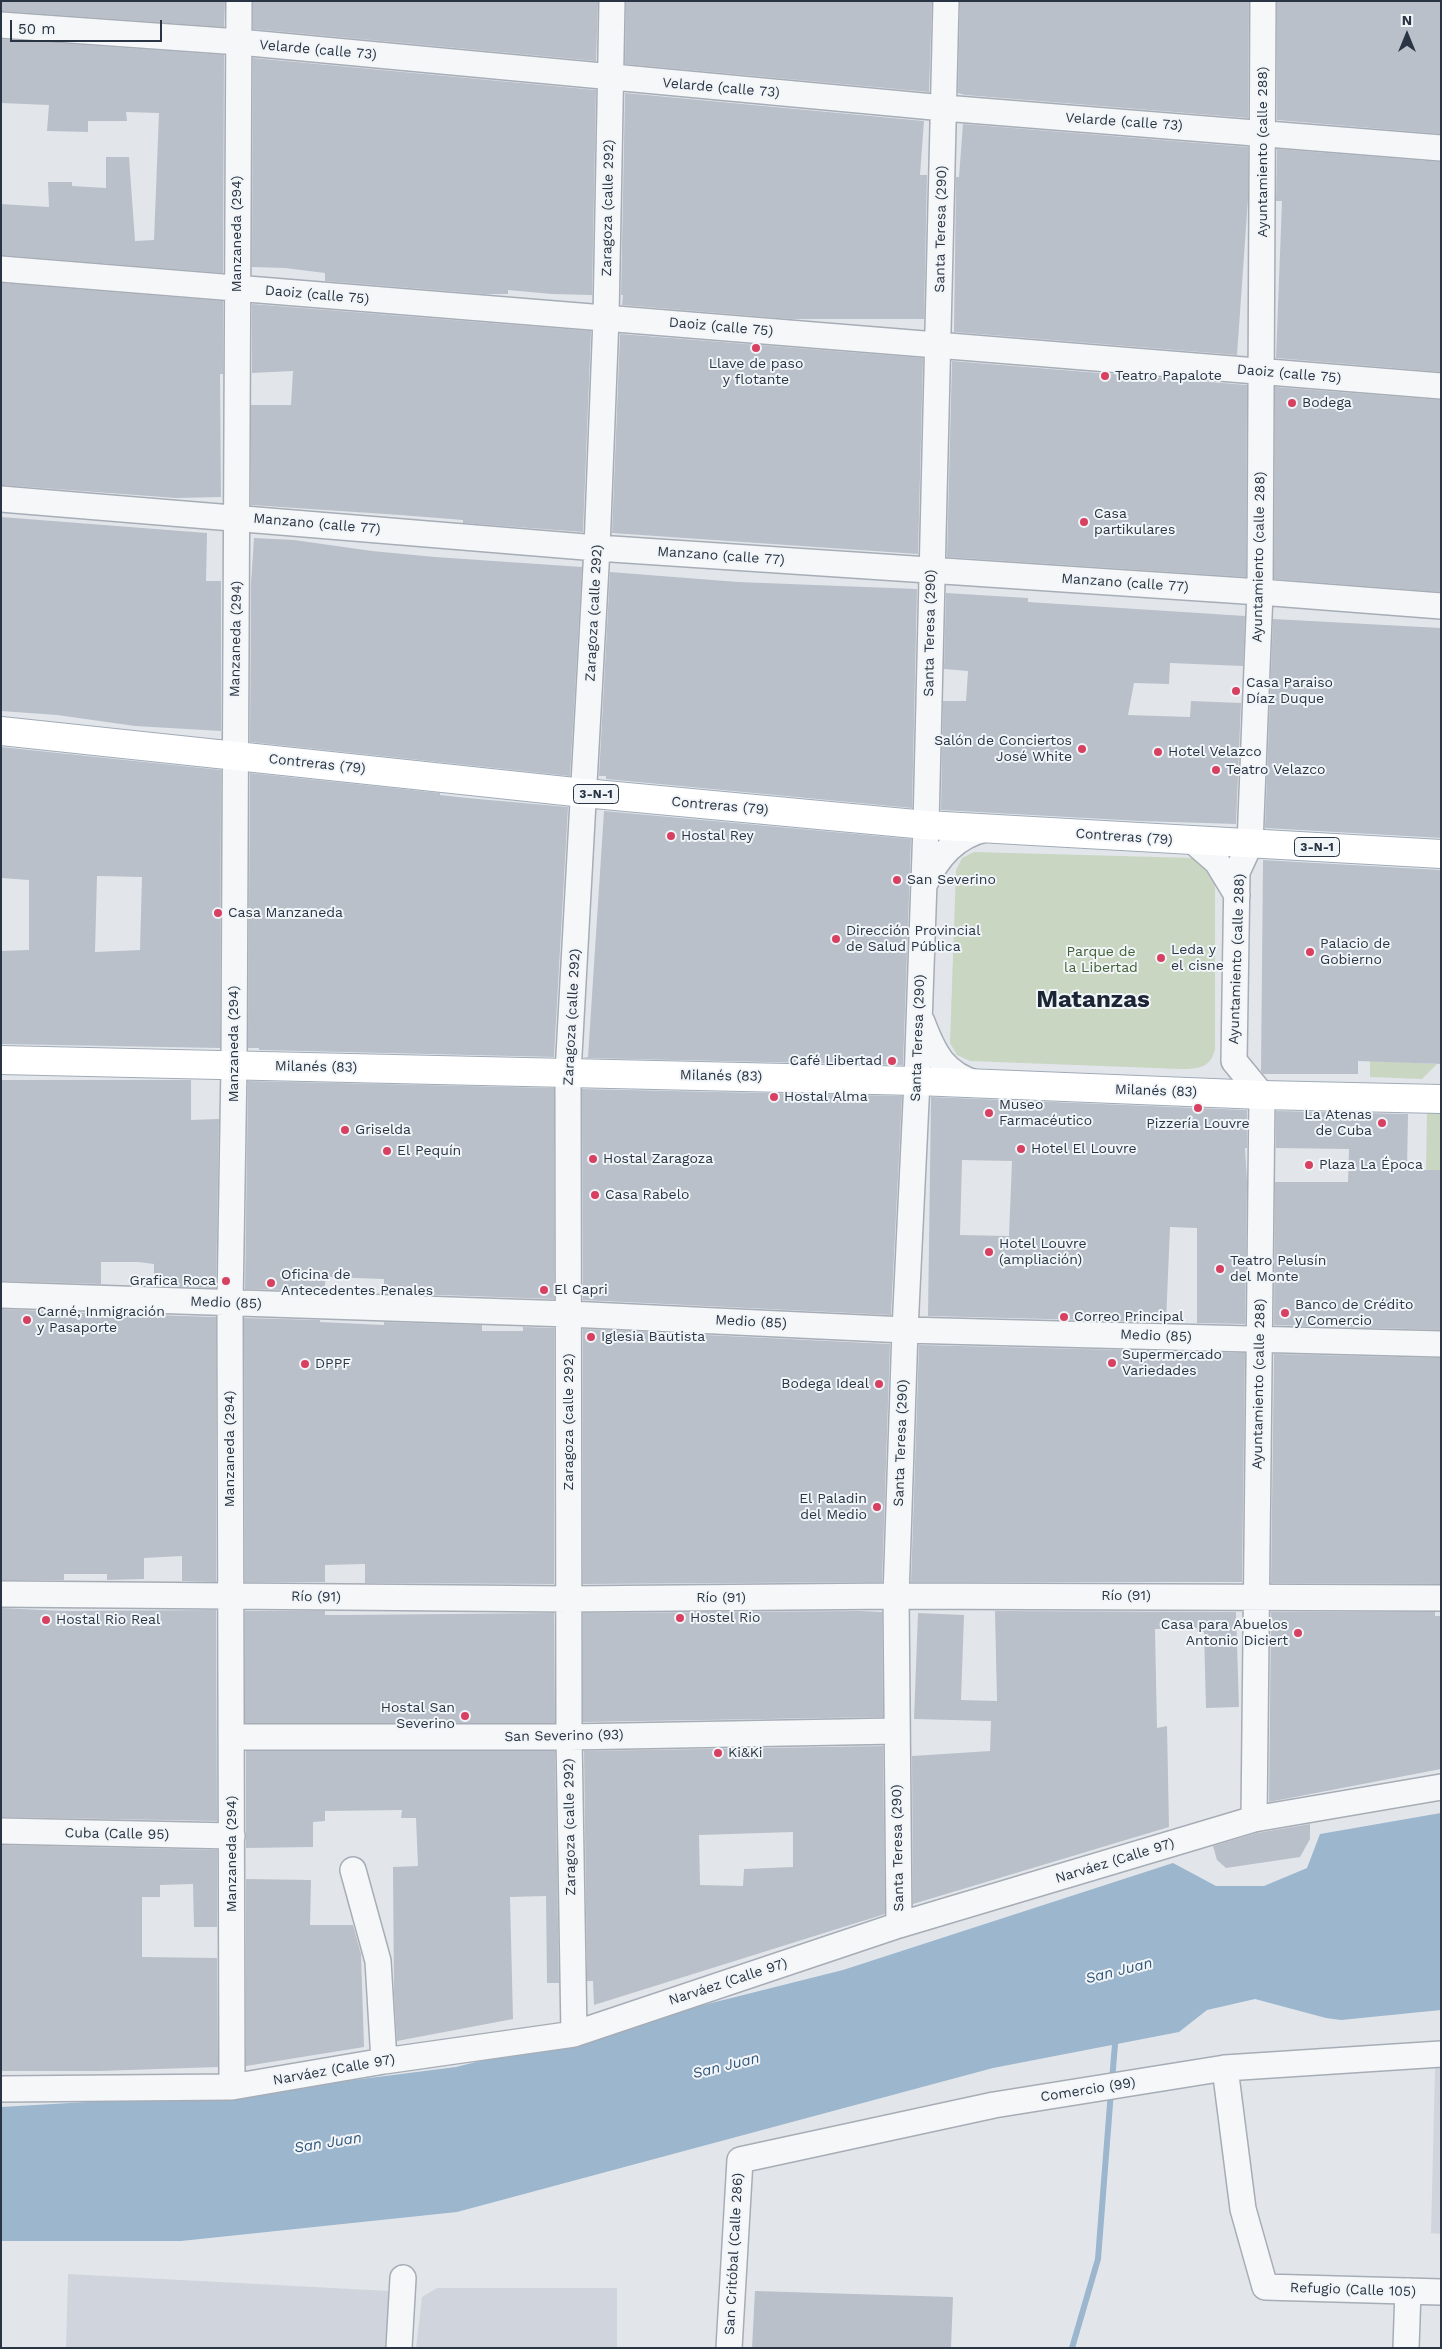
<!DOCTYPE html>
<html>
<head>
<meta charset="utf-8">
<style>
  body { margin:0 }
  #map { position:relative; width:1442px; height:2349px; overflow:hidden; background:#e2e6eb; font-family:"Work Sans",sans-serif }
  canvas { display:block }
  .frame { position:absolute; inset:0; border:2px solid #293544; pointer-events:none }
  .north { position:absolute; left:1382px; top:10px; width:50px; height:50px; -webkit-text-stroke:4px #f2f5f8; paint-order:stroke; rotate:0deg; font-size:14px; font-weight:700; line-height:20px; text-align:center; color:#293544 }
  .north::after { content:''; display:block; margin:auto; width:18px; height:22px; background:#293544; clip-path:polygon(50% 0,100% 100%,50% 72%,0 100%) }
  .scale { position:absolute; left:10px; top:20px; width:152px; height:22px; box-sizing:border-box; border:2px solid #293544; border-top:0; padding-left:6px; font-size:15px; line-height:18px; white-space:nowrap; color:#293544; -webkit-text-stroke:4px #f2f5f8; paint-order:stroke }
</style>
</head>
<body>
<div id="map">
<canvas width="1442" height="2349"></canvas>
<div class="frame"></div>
<div class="north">N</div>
<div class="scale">50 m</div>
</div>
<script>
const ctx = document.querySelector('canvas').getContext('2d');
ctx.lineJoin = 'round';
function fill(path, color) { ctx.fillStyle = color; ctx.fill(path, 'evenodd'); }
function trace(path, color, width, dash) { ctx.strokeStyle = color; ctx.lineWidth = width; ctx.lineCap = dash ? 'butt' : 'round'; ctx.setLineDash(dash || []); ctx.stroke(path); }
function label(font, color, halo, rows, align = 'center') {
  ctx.font = font + ' "Work Sans",sans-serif'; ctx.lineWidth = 4; ctx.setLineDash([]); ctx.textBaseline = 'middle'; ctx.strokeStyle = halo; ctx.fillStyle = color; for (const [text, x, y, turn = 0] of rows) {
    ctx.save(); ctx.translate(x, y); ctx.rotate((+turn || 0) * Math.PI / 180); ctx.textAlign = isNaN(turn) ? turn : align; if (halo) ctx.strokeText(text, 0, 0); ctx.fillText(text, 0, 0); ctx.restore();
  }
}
fill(new Path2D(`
  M1441 2067V2234L1431 2233 1435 2068Z
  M68 2274 390 2291 385 2348H66Z
  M437 2288H617V2348H416L422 2297Z`), '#d0d5dd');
fill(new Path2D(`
  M974 852 1194 858 1215 874V1049C1211 1068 1198 1069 1181 1069L970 1061 957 1055 950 1043 956 870 962 858Z
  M1370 1061 1437 1064 1422 1079 1370 1077Z
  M1427 1110H1441V1170H1426Z`), '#c9d6c2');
fill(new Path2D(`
  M1441 1813V2010L1341 2020 1326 2018 1255 1999 1207 2010 1179 2032 993 2068 457 2212 181 2241H1V2107L259 2092 456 2067 843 1970 1173 1863 1216 1886H1264L1307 1868 1320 1834Z`), '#9bb6cd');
trace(new Path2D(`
  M1112 2081 1115 2044
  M1072 2348 1098 2259 1111 2091`), '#9bb6cd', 6);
fill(new Path2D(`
  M1 1H225L224 27 1 11Z
  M253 1H598L596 61 253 29Z
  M626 1H932L929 92 625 64Z
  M960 1H1249L1248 118 965 95 958 93Z
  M1277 1H1441V134L1277 120Z
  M1 39 224 55 223 273 1 255V204L49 207 48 182H72V186L106 188V157H129L135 241 154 240 159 113 126 112 127 121H88V132L47 131 49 105 1 103Z
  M253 58 596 90 592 295 552 294 508 290V294H484L325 281V273L285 268 252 267Z
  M625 93 924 121 920 175H927L924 319H790L622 305 623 295H621Z
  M963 124 1248 147V199L1237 355 954 332 956 177H959Z
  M1277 149 1441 162V372L1276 358 1282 201H1276Z
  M1 283 223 301V374H220L221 497 176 498 1 485Z
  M252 304 591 331 583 532 463 523V520L400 515 251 505V405H291L293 371 252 373Z
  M620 334 923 358 918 554 612 533Z
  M952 361 1247 385 1246 577 947 557Z
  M1275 387 1441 400V592L1274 579Z
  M1 517 207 533 206 581H221V731L135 726 57 715 1 711Z
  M254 538 294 540 372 551 435 557 582 567 570 776 250 742 251 583Z
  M610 572 738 582 917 589 912 808 606 779V776H599Z
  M946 593 1028 598V602L1245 616 1243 666 1170 663 1169 684 1134 683 1128 715 1190 717 1191 701 1241 703 1236 824 1140 821 941 810 943 701H966L968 671 944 669Z
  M1273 619 1441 628V838L1265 828Z
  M1 747 221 770 220 1048 1 1044V951L29 950V880L1 878ZM97 876 142 877 140 950 95 952Z
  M250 773 440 793V795L467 798 568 807 554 1057 259 1050V1048H248Z
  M604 811 911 839 903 1065 583 1058 588 1057Z
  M1263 860 1441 870V1064L1358 1061V1074H1263L1261 1071Z
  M1 1080H191V1120L219 1119 216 1288 154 1286V1264L138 1262H101V1284L1 1281Z
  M248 1081 554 1088V1299L384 1293V1279L326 1277 324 1291 245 1289Z
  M582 1089 902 1096 891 1315 583 1300Z
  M931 1097 1247 1110V1148H1245L1247 1181 1245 1324 1197 1323V1228L1170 1227 1166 1322 928 1316ZM962 1160 1012 1161 1009 1236 960 1235Z
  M1276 1111 1408 1114 1407 1170H1441V1330L1274 1325 1275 1182H1348L1349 1149 1276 1148Z
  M1 1309 154 1316V1315L216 1317V1582L182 1581V1556L144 1558V1579L107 1580V1574H64V1580H1Z
  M244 1318 320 1320V1322L384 1325V1322L482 1325V1331H523V1327L554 1328V1584L365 1583V1564L325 1565V1582H245Z
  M583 1329 890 1344 882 1582 583 1584Z
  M919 1345 1165 1351V1355L1196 1357V1352L1245 1353 1242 1582H911Z
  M1274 1354 1441 1358V1584L1271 1583Z
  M1 1608 64 1611 216 1610 217 1821 1 1817Z
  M245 1611H325V1615H346L554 1613 555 1723H245Z
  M861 1611 882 1612 883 1717 583 1722V1613Z
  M995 1611 1236 1612 1239 1707 1206 1708 1204 1632H1197V1628L1155 1629 1157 1728 1167 1726 1169 1827 913 1904 912 1756 990 1751 991 1721 914 1719 918 1613 964 1615 961 1700 997 1701Z
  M1271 1612H1435V1616H1441V1769L1269 1802Z
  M883 1746 885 1914 594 2005 593 1981H587L584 1751ZM793 1832V1867L744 1869 743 1886 700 1885 699 1835Z
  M246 1751H555L559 1983H547L546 1896 510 1897 513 2019 397 2041 394 1993 393 1867 418 1866 416 1818H401L402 1810 325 1811V1821L313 1822V1847L246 1848Z
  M1310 1824V1839L1300 1857 1226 1868 1217 1860 1213 1846 1257 1833Z
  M1 1845 217 1850V1927H194L193 1884 160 1885V1897H142V1957L217 1958 218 2067 99 2071H1Z
  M246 1879 311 1880 310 1925H353L361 1954 364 2047 246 2066Z
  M755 2291 953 2297 951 2348H752Z`), '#b9c0c9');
const minor = new Path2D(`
  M1 25 239 42 944 108 1441 148
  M1 269 1441 386
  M1 499 597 548 1260 592 1441 606
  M1193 841 1217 862 1237 895
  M925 883C938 857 955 836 985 829
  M922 1022C934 1054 944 1074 978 1084
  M1 1295 569 1314 905 1330 1441 1344
  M1 1594 569 1599 896 1596 1441 1598
  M232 1737H569L896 1731
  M1254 1819 1262 1095 1234 1061 1237 872 1250 844 1260 592 1263 1
  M1 1831 232 1836
  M353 1870 378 1961 384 2061
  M899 1925 896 1596 905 1330 917 1081 926 825 946 1
  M574 2034 569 1737 568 1073 597 548 606 318 612 1
  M1225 2068 1243 2209 1265 2287 1441 2292
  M232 2087 230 1304 234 1065 239 1
  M1 2089 232 2087 384 2061 574 2034 899 1925 1254 1819 1441 1787
  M399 2348 403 2278
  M729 2348 740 2160 994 2105 1225 2068 1441 2054
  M1406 2348 1408 2291`);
const major = new Path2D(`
  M1 731 584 793 926 825 1441 854
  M1 1060 917 1081 1262 1095 1441 1099`);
trace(minor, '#a7adb6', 28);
trace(major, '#a0abb8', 30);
trace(minor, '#f5f7f9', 25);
trace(major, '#fff', 28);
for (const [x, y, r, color] of [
  [756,348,5,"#d74061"],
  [1105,376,5,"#d74061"],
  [1292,403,5,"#d74061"],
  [1084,522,5,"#d74061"],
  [1236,691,5,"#d74061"],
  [1082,749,5,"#d74061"],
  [1158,752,5,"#d74061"],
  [1216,770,5,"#d74061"],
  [671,836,5,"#d74061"],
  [897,880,5,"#d74061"],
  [218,913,5,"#d74061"],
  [836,939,5,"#d74061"],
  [1310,952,5,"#d74061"],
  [1161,958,5,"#d74061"],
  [892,1061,5,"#d74061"],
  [774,1097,5,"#d74061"],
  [1198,1108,5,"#d74061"],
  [989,1113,5,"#d74061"],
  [1382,1123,5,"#d74061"],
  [345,1130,5,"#d74061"],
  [1021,1149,5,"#d74061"],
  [387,1151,5,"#d74061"],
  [593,1159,5,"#d74061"],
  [1309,1165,5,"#d74061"],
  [595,1195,5,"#d74061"],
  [989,1252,5,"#d74061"],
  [1220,1269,5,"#d74061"],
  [226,1281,5,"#d74061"],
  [271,1283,5,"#d74061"],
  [544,1290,5,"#d74061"],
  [1285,1313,5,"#d74061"],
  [1064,1317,5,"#d74061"],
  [27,1320,5,"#d74061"],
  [591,1337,5,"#d74061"],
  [1112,1363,5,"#d74061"],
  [305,1364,5,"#d74061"],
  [879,1384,5,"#d74061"],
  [877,1507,5,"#d74061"],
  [680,1618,5,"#d74061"],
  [46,1620,5,"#d74061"],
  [1298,1633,5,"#d74061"],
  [465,1716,5,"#d74061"],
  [718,1753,5,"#d74061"]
]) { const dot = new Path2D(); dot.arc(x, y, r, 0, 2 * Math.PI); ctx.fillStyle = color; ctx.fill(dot); trace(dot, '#f2f5f8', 2); }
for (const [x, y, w] of [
  [596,794,45],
  [1317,847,45]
]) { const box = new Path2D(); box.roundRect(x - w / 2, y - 9.5, w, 19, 4); ctx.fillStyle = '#f2f5f8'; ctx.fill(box); trace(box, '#293544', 1); }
label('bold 12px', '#293544', null, [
  ["3-N-1",596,794],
  ["3-N-1",1317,847]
]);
label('14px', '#293544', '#f2f5f8', [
  ["Velarde (calle 73)",318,50,5],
  ["Velarde (calle 73)",721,88,5],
  ["Velarde (calle 73)",1124,122,4],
  ["Ayuntamiento (calle 288)",1263,152,-90],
  ["Zaragoza (calle 292)",608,208,-89],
  ["Santa Teresa (290)",941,229,-89],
  ["Manzaneda (294)",237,234,-90],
  ["Daoiz (calle 75)",317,295,5],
  ["Daoiz (calle 75)",721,327,5],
  ["Daoiz (calle 75)",1289,374,5],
  ["Manzano (calle 77)",317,524,5],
  ["Manzano (calle 77)",721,556,4],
  ["Ayuntamiento (calle 288)",1259,557,-89],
  ["Manzano (calle 77)",1125,583,4],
  ["Zaragoza (calle 292)",594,613,-87],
  ["Santa Teresa (290)",930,633,-89],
  ["Manzaneda (294)",236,639,-89],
  ["Contreras (79)",317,764,6],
  ["Contreras (79)",720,806,5],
  ["Contreras (79)",1124,837,4],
  ["Ayuntamiento (calle 288)",1237,959,-88],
  ["Zaragoza (calle 292)",572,1017,-87],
  ["Santa Teresa (290)",918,1038,-88],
  ["Manzaneda (294)",234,1044,-90],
  ["Milanés (83)",316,1067,1],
  ["Milanés (83)",721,1076,1],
  ["Milanés (83)",1156,1091,2],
  ["Medio (85)",226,1303,2],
  ["Medio (85)",751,1322,3],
  ["Medio (85)",1156,1336,2],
  ["Ayuntamiento (calle 288)",1259,1384,-89],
  ["Zaragoza (calle 292)",569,1422,-90],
  ["Santa Teresa (290)",901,1443,-88],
  ["Manzaneda (294)",230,1449,-90],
  ["Río (91)",1126,1596],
  ["Río (91)",316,1597,1],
  ["Río (91)",721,1598],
  ["San Severino (93)",564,1736,-1],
  ["Zaragoza (calle 292)",570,1827,-91],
  ["Cuba (Calle 95)",117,1834,1],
  ["Santa Teresa (290)",898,1848,-91],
  ["Manzaneda (294)",232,1854,-90],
  ["Narváez (Calle 97)",1115,1861,-17],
  ["Narváez (Calle 97)",728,1982,-18],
  ["Narváez (Calle 97)",334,2070,-10],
  ["Comercio (99)",1088,2090,-9],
  ["San Critóbal (Calle 286)",734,2254,-87],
  ["Refugio (Calle 105)",1353,2290,2]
]);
label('14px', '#293544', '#f2f5f8', [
  ["Llave de paso",756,364,"center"],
  ["y flotante",756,380,"center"],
  ["Teatro Papalote",1115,376],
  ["Bodega",1302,403],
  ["Casa",1094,514],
  ["partikulares",1094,530],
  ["Casa Paraiso",1246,683],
  ["Díaz Duque",1246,699],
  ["Salón de Conciertos",1072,741,"right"],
  ["José White",1072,757,"right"],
  ["Hotel Velazco",1168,752],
  ["Teatro Velazco",1226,770],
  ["Hostal Rey",681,836],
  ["San Severino",907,880],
  ["Casa Manzaneda",228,913],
  ["Dirección Provincial",846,931],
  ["de Salud Pública",846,947],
  ["Palacio de",1320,944],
  ["Gobierno",1320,960],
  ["Leda y",1171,950],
  ["el cisne",1171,966],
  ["Café Libertad",882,1061,"right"],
  ["Hostal Alma",784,1097],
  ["Museo",999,1105],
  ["Farmacéutico",999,1121],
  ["La Atenas",1372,1115,"right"],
  ["de Cuba",1372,1131,"right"],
  ["Pizzería Louvre",1198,1124,"center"],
  ["Griselda",355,1130],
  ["Hotel El Louvre",1031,1149],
  ["El Pequín",397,1151],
  ["Hostal Zaragoza",603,1159],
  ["Plaza La Época",1319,1165],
  ["Casa Rabelo",605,1195],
  ["Hotel Louvre",999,1244],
  ["(ampliación)",999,1260],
  ["Teatro Pelusín",1230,1261],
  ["del Monte",1230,1277],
  ["Oficina de",281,1275],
  ["Antecedentes Penales",281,1291],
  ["Grafica Roca",216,1281,"right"],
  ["El Capri",554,1290],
  ["Banco de Crédito",1295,1305],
  ["y Comercio",1295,1321],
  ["Carné, Inmigración",37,1312],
  ["y Pasaporte",37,1328],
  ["Correo Principal",1074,1317],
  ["Iglesia Bautista",601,1337],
  ["Supermercado",1122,1355],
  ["Variedades",1122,1371],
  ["DPPF",315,1364],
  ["Bodega Ideal",869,1384,"right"],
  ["El Paladin",867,1499,"right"],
  ["del Medio",867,1515,"right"],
  ["Hostel Rio",690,1618],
  ["Hostal Rio Real",56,1620],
  ["Casa para Abuelos",1288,1625,"right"],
  ["Antonio Diciert",1288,1641,"right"],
  ["Hostal San",455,1708,"right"],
  ["Severino",455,1724,"right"],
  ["Ki&Ki",728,1753]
], 'left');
label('14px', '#406135', '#f2f5f8', [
  ["Parque de",1101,952],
  ["la Libertad",1101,968]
]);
label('italic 15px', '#30567b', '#f2f5f8', [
  ["San Juan",1119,1971,-14],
  ["San Juan",726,2066,-14],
  ["San Juan",328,2143,-9]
]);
label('bold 24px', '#1b2535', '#f2f5f8', [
  ["Matanzas",1093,1000]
]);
</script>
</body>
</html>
